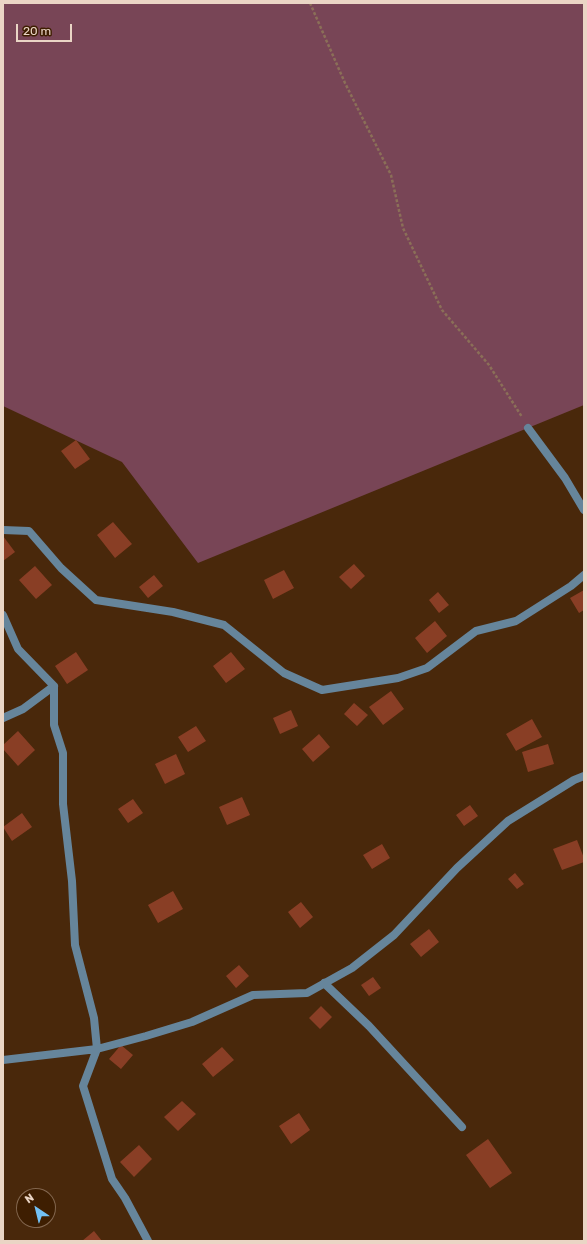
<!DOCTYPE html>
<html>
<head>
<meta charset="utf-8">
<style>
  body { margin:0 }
  #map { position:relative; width:587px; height:1244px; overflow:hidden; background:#49280b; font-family:Rubik,sans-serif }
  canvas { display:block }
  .frame { position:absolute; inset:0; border:4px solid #ead5c5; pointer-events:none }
  .north { position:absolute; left:16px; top:1188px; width:40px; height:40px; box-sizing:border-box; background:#3e1e01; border:1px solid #83674f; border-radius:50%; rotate:325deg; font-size:11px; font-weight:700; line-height:16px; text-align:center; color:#ead5c5 }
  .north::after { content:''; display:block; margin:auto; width:14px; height:18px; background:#72c1f5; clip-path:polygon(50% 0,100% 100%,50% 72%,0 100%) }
  .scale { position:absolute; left:16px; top:24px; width:56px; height:18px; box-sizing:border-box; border:2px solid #ead5c5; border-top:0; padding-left:5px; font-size:12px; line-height:14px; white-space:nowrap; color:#ead5c5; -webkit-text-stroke:3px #3e1e01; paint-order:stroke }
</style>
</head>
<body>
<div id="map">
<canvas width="587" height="1244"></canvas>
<div class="frame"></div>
<div class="north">N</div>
<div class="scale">20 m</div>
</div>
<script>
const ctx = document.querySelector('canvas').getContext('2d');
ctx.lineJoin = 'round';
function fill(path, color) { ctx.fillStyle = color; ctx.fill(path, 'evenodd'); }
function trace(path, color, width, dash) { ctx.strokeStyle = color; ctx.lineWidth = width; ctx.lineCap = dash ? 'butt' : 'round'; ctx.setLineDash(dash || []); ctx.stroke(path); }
fill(new Path2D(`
  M3 3H584V405L198 563 122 462 3 406Z`), '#784556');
fill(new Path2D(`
  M76 440 90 459 75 469 61 451Z
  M113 522 132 544 115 558 97 535Z
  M3 536 15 552 3 561Z
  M354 564 365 576 351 589 339 577Z
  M35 566 52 585 36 599 19 580Z
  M284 570 294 588 273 599 264 580Z
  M154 575 163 586 148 598 139 587Z
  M584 590V610L579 613 570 598Z
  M438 592 449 605 439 613 429 600Z
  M435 621 447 636 427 653 415 638Z
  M76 652 88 670 67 684 55 666Z
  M231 652 245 669 226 683 213 666Z
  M391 691 404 709 383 725 369 707Z
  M354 703 368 715 357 726 344 714Z
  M291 710 298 726 280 734 273 718Z
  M532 719 542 737 516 751 506 734Z
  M196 726 206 741 188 752 178 737Z
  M18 731 35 750 18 766 3 749V745Z
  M319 734 330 747 313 762 302 749Z
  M548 744 554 764 528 772 522 752Z
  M176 754 185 774 165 784 155 764Z
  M242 797 250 815 227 825 219 807Z
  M133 799 143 813 128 823 118 809Z
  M470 805 478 816 464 826 456 815Z
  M22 813 32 827 12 841 3 827Z
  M577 840 584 858V862L562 870 553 849Z
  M382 844 390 858 372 869 363 855Z
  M515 873 524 884 517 889 508 879Z
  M173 891 183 909 158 923 148 905Z
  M301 902 313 917 300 928 288 912Z
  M429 929 439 942 421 957 410 944Z
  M239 965 249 976 236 988 226 976Z
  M373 977 381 988 369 996 361 985Z
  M321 1006 332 1017 320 1029 309 1018Z
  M121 1045 133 1055 121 1069 109 1059Z
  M222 1047 234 1060 213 1077 202 1064Z
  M182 1101 196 1114 178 1131 164 1117Z
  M299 1113 310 1130 291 1144 279 1126Z
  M488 1139 512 1173 490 1188 466 1155Z
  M139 1145 152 1159 134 1177 120 1162Z
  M94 1231 102 1241H82Z`), '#893e25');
trace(new Path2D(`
  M310 3 345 83 391 175 403 228 442 310 489 365 522 417`), '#8b6f58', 2.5, [3, 2]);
trace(new Path2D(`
  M528 428 565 478 584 510
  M3 530 29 531 61 568 96 600 173 612 224 625 284 673 322 690 398 678 427 668 476 631 516 621 571 586 584 575
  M3 615 18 649 54 686V725L63 753V804L72 881 75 945 94 1018 97 1049 83 1086 112 1179 125 1198 148 1241
  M3 718 23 709 54 686
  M324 983 369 1026 462 1127
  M3 1060 97 1049 146 1036 192 1022 253 995 307 993 352 968 394 935 457 868 508 821 574 780 584 776`), '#66859b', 8);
</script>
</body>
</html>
